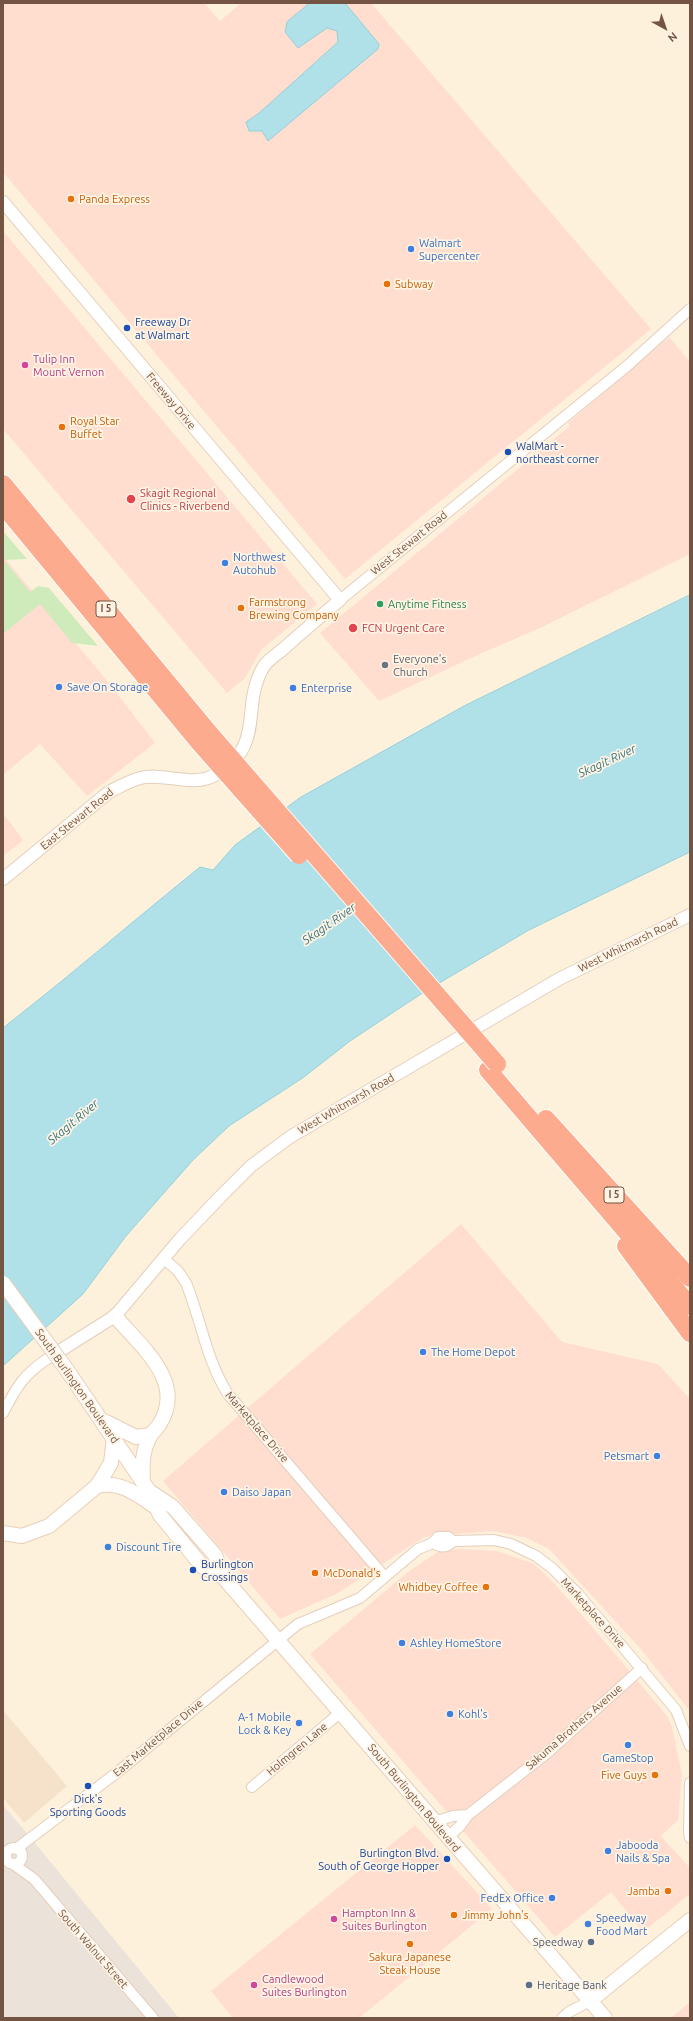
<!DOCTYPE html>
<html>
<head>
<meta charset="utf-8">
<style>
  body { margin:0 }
  #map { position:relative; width:693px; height:2021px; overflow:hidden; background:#fef1dc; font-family:Ubuntu,sans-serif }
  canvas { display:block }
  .frame { position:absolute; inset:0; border:4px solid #745544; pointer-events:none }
  .north { position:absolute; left:645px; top:8px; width:40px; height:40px; -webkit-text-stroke:3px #fff4e4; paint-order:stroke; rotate:140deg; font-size:11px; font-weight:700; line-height:16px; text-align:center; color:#745544 }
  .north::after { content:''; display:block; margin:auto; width:14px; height:18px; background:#745544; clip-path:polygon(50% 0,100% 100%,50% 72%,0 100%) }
</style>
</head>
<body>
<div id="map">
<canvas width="693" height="2021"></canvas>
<div class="frame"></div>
<div class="north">N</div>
</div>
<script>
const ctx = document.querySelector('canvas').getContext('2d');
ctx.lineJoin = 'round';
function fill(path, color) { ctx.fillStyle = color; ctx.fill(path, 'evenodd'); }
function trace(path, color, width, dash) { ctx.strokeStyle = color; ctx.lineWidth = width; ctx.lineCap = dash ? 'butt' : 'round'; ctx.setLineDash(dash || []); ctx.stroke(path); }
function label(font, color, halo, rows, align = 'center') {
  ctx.font = font + ' Ubuntu,sans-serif'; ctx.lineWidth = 3.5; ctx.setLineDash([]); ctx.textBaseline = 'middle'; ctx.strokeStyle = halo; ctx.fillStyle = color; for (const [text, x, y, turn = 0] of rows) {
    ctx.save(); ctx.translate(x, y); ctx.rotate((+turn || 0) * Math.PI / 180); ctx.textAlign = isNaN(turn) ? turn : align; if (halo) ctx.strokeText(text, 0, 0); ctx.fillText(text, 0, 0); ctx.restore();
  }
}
fill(new Path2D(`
  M3 1710 67 1786 24 1823 3 1798Z`), '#f6e2ca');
fill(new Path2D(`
  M3 3H204L220 21 241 3H371L651 329 345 579 3 172Z
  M3 231 317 604 261 650 245 678 227 693 3 429Z
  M669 337 690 362V554L540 628 482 653 379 701 320 633 570 426 568 423Z
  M3 556 109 683 155 743 87 796 40 744 3 775Z
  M3 813 23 840 3 856Z
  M461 1224 562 1342 658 1364 690 1399V1711L640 1648 549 1549 527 1538 492 1531 424 1537 338 1593 280 1619 163 1481Z
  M461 1549 497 1551 534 1564 555 1584 622 1662 667 1716 672 1727 682 1774 678 1820 661 1836 690 1868V1894L643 1932 611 1892 555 1937 310 1654 408 1572 439 1551Z
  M415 1825 492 1909 359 2018H233L211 1991Z
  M690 2002V2018H671Z`), '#ffddcf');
fill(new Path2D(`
  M3 1805 25 1831 179 2018H3Z`), '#ebe2da');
fill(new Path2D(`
  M3 531 27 559 4 560 30 592 38 586 49 588 98 646 72 643 40 604 3 634Z`), '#cfebbb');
const water = new Path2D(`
  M310 3H345L379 44 378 49 268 141 262 131H249L246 122 258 114 338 42 337 31 327 28 298 48 285 32 287 22Z
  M690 595V852L529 930 424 992 350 1041 304 1077 229 1126 193 1160 126 1236 83 1294 3 1366V1028C70 976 134 920 200 867L213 870 235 845 301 797 464 706Z`);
fill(water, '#b0e0e8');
trace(water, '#96d0da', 1);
const minor = new Path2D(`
  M340 600 627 366 690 309
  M164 1259 178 1271 186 1283C201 1319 206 1360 228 1394L384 1576
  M3 1413C17 1386 24 1374 50 1357
  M453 1541 494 1540 511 1544 536 1556 552 1568 578 1594 676 1710 690 1746
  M433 1543C441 1548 447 1548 453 1541
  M690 1783 689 1831 690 1838
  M252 1787 341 1712
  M434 1822 453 1816 468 1815
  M447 1838 460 1826 468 1815 547 1753 642 1668
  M6 1856a8 8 0 1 1 16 0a8 8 0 1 1-16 0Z
  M16 1849 119 1771 298 1624 360 1598 418 1549 433 1543 438 1537H448L453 1541
  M13 1864 34 1879 153 2018
  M562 2018 569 2012 590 2001`);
const tertiary = new Path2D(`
  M3 202 340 600C321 616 301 633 282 650 277 654 268 660 264 666 239 707 268 744 215 775 192 788 164 772 140 778 129 781 119 787 109 792L3 879
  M50 1357 115 1316 180 1239 221 1196 251 1166 290 1137 559 979 690 915`);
const secondary = new Path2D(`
  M115 1316C141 1347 187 1382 159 1425 157 1429 153 1431 151 1435 142 1449 142 1466 143 1482
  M67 1370 149 1491 160 1515 203 1567 223 1577
  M106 1422 136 1437 151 1435
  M97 1486C120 1480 138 1495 157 1508
  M149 1491 173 1507 215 1555 223 1577C350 1724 478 1871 605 2018
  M3 1533 22 1536 49 1526 97 1486 111 1463 114 1437
  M590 2001 690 1920`);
const motorway = new Path2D(`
  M3 484 209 733
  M3 505 199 742
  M488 1070 690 1306
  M546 1119 690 1278
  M626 1246 690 1333`);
trace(minor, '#e4cebb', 12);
trace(tertiary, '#e4cebb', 14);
trace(secondary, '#e9cfb8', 16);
trace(motorway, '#fff', 20);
trace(minor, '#fff', 10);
trace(tertiary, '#fff', 12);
trace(secondary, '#fff', 14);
trace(motorway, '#fdab8e', 18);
const secondaryBridge = new Path2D(`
  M3 1283 67 1370`);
const motorwayBridge = new Path2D(`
  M209 733 497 1064
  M199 742 299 855`);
trace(secondaryBridge, '#e9cfb8', 16, []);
trace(motorwayBridge, '#fff', 20, []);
trace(secondaryBridge, '#fff', 14);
trace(motorwayBridge, '#fdab8e', 18);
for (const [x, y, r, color] of [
  [71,199,4,"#e8710a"],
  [411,249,4,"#3f7fe0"],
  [387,284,4,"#e8710a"],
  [127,328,4,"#1a4fb4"],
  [25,365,4,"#d1479c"],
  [62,427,4,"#e8710a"],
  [508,452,4,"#1a4fb4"],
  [131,499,5,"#e0444e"],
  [225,563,4,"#3f7fe0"],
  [380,604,4,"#2e9e5b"],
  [241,608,4,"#e8710a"],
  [353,628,5,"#e0444e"],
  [385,665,4,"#6b7280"],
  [59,687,4,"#3f7fe0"],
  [293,688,4,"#3f7fe0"],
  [423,1352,4,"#3f7fe0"],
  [657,1456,4,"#3f7fe0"],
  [224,1492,4,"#3f7fe0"],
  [108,1547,4,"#3f7fe0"],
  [193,1570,4,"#1a4fb4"],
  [315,1573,4,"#e8710a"],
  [486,1587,4,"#e8710a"],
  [402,1643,4,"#3f7fe0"],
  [450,1714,4,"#3f7fe0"],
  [299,1723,4,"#3f7fe0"],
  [628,1745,4,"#3f7fe0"],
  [655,1775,4,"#e8710a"],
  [88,1786,4,"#1a4fb4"],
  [608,1851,4,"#3f7fe0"],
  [447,1859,4,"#1a4fb4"],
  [668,1891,4,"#e8710a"],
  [552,1898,4,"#3f7fe0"],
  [454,1915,4,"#e8710a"],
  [334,1919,4,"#d1479c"],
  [588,1924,4,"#3f7fe0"],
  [591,1942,4,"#5c6f8a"],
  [410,1944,4,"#e8710a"],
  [254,1985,4,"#d1479c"],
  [529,1985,4,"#5c6f8a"]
]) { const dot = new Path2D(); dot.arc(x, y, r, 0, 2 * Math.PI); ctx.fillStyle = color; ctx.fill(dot); trace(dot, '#fff4e4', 1.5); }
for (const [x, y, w] of [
  [106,609,20],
  [614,1195,20]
]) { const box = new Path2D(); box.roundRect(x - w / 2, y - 8, w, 16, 3); ctx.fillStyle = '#fff4e4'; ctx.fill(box); trace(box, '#745544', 1); }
label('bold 10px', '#745544', null, [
  ["I 5",106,609],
  ["I 5",614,1195]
]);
label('11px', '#c56008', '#fff4e4', [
  ["Panda Express",79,199],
  ["Subway",395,284],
  ["Royal Star",70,421],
  ["Buffet",70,434],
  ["Farmstrong",249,602],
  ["Brewing Company",249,615],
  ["McDonald's",323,1573],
  ["Whidbey Coffee",478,1587,"right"],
  ["Five Guys",647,1775,"right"],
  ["Jamba",660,1891,"right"],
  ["Jimmy John's",462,1915],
  ["Sakura Japanese",410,1957,"center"],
  ["Steak House",410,1970,"center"]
], 'left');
label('11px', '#366cbe', '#fff4e4', [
  ["Walmart",419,243],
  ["Supercenter",419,256],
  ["Northwest",233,557],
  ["Autohub",233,570],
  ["Save On Storage",67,687],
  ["Enterprise",301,688],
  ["The Home Depot",431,1352],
  ["Petsmart",649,1456,"right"],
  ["Daiso Japan",232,1492],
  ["Discount Tire",116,1547],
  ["Ashley HomeStore",410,1643],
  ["Kohl's",458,1714],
  ["A-1 Mobile",291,1717,"right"],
  ["Lock & Key",291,1730,"right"],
  ["GameStop",628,1758,"center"],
  ["Jabooda",616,1845],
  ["Nails & Spa",616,1858],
  ["FedEx Office",544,1898,"right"],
  ["Speedway",596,1918],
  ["Food Mart",596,1931]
], 'left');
label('11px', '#164399', '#fff4e4', [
  ["Freeway Dr",135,322],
  ["at Walmart",135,335],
  ["WalMart -",516,446],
  ["northeast corner",516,459],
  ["Burlington",201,1564],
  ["Crossings",201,1577],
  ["Dick's",88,1799,"center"],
  ["Sporting Goods",88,1812,"center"],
  ["Burlington Blvd.",439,1853,"right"],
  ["South of George Hopper",439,1866,"right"]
], 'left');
label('11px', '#b23c85', '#fff4e4', [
  ["Tulip Inn",33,359],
  ["Mount Vernon",33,372],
  ["Hampton Inn &",342,1913],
  ["Suites Burlington",342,1926],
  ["Candlewood",262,1979],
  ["Suites Burlington",262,1992]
], 'left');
label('11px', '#745544', '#fff4e4', [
  ["Freeway Drive",171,401,50],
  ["West Stewart Road",409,543,-39],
  ["East Stewart Road",77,819,-39],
  ["West Whitmarsh Road",628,945,-26],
  ["West Whitmarsh Road",346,1104,-30],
  ["South Burlington Boulevard",77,1386,55],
  ["Marketplace Drive",257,1427,49],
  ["Marketplace Drive",593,1613,48],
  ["Sakuma Brothers Avenue",574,1727,-41],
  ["East Marketplace Drive",158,1738,-40],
  ["Holmgren Lane",297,1749,-40],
  ["South Burlington Boulevard",414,1798,50],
  ["South Walnut Street",93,1949,49]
]);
label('11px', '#be3a42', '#fff4e4', [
  ["Skagit Regional",140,493],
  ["Clinics - Riverbend",140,506],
  ["FCN Urgent Care",362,628]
], 'left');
label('11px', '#27864d', '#fff4e4', [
  ["Anytime Fitness",388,604]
], 'left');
label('11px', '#5b616d', '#fff4e4', [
  ["Everyone's",393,659],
  ["Church",393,672]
], 'left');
label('11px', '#4e5e75', '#fff4e4', [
  ["Speedway",583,1942],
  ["Heritage Bank",537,1985,"left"]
], 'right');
label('italic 12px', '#3a7783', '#fff4e4', [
  ["Skagit River",607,761,-25],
  ["Skagit River",329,924,-35],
  ["Skagit River",73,1122,-40]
]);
</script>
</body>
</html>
